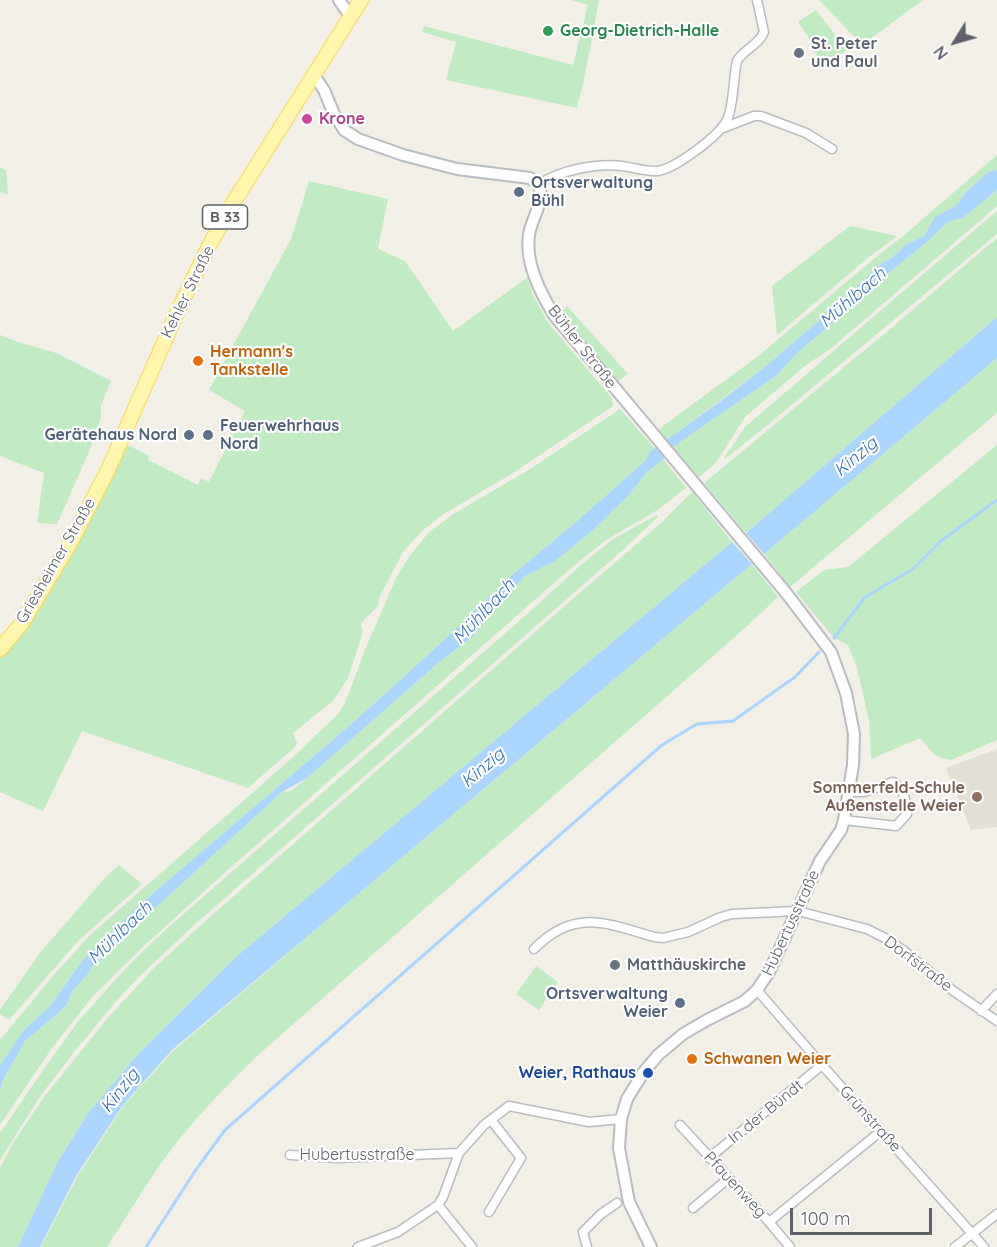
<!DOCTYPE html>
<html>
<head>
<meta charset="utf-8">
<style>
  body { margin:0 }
  #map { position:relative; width:997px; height:1247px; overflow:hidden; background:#f1efe6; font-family:Quicksand,sans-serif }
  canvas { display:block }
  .north { position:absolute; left:925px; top:12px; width:60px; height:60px; -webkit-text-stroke:4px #fff; paint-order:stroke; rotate:233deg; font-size:16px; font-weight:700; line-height:24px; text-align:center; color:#5e6268 }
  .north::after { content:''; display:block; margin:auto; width:21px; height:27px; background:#5e6268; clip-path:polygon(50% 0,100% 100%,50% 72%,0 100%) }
  .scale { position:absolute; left:790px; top:1208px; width:142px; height:27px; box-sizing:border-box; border:3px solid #5e6268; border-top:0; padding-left:8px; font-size:18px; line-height:21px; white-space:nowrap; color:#5e6268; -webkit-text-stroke:4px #fff; paint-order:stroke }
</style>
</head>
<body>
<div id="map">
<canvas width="997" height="1247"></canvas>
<div class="north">N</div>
<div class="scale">100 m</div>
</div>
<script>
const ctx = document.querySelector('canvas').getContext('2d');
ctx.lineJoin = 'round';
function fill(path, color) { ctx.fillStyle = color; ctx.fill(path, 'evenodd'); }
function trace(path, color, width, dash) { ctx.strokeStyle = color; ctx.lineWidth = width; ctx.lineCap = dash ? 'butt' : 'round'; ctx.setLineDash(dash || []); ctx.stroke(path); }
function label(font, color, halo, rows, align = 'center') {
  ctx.font = font + ' Quicksand,sans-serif'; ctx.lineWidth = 4.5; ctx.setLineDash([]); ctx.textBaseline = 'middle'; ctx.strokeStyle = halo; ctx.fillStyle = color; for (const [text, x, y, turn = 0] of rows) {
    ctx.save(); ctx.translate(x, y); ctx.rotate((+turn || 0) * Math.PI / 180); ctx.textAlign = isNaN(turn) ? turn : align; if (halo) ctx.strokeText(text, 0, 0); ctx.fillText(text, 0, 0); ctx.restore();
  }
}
fill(new Path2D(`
  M997 749V827L971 830 946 768Z`), '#e2dfd5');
fill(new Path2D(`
  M571 0H599L585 75 577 108 446 80 456 42 422 32 424 26 573 65 588 5Z
  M819 0H923L862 45Z
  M816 10 847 50 821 66 811 41 798 22Z
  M997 155V170L988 172 965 193 956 206 935 218 924 236 907 244 890 259 882 263 830 311 765 367 667 440 659 429 757 357 875 258 902 237Z
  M0 167 6 170 8 195 0 192Z
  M309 181 388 199 378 249 405 261 453 331 528 277 532 294 549 324 611 397 613 403 612 407 513 473 442 515 422 531 403 552 379 598 378 606 361 623 363 632 348 678 333 701 293 733 297 743 294 748 248 788 82 731 43 811 0 792V657L14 639 124 443 149 456 148 460 198 485 201 478 209 482 245 411 209 390 291 239Z
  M997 190V206L829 350 806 365 745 417 715 464 699 477 673 447 777 375 799 351 827 328 882 278 927 242 942 227 950 221 963 218Z
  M997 211V234L765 427 725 459 724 458 746 426Z
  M850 226 897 236 864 261 777 335 772 286Z
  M997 238V317L746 533 704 483 889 330Z
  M567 306 628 374 618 381 560 312 565 309Z
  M0 335 18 342 56 353 111 381 101 405V417L88 454 57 524 37 523 44 473 0 456Z
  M997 358V413L790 587 764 554Z
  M620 409 654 448 645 461 576 522 511 576 442 642 356 720 136 908 83 960 50 1006 24 1030 0 1065V1040L53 976 89 936 291 759 338 714 345 703 367 645 397 576 409 557 428 533 452 515 530 469Z
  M997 445V740L951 760 942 758 934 754 920 738 871 759 869 720 857 668 848 645 834 638 796 592 824 570 848 567Z
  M663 459 686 488 659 509 606 540 571 568 222 875 145 945 93 996 52 1048 0 1125V1090L2 1082 17 1055 25 1041 57 1014 67 1004 73 990 88 974 93 965 282 792 291 791 307 778 437 664 473 636 501 601 525 576 555 561 592 531 628 496 646 473Z
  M692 492 732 542 236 957 139 1053 89 1112 57 1163 18 1247H0V1168L13 1143 44 1097 106 1020 153 969 210 917 567 604 661 523Z
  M657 515 658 517 625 548 194 925 141 975 117 1000 75 1051 41 1095 0 1160V1133L46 1066 79 1020 129 965 163 932 526 615 581 565 613 539Z
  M752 564 778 597 746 627 258 1055C228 1084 199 1114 173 1147 149 1179 129 1213 107 1247H41L77 1177 124 1105 173 1051 332 916Z
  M119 865 142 884 79 940 9 1020 0 1014V1010L39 954 104 879Z
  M536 966 558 982 539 1010 516 994Z`), '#c1ebc3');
fill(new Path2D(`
  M997 170V190L963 218 950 221 942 227 927 242 882 278 827 328 799 351 777 375 673 447 663 459 646 473 628 496 592 531 555 561 525 576 501 601 473 636 437 664 307 778 282 792 93 965 88 974 73 990 67 1004 57 1014 25 1041 2 1082 0 1090V1065L24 1030 50 1006 83 960 136 908 356 720 442 642 511 576 576 522 645 461 651 451 718 403 765 367 830 311 882 263 890 259 907 244 924 236 935 217 956 206 965 193 988 172Z
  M997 317V358L764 554 746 533Z
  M732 542 752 564 172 1050 123 1105 76 1176 40 1247H18L57 1163 89 1112 139 1053 236 957Z`), '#a9d5ff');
trace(new Path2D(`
  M834 638 865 597 913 569 941 541 997 500
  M146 1247 195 1171 225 1130 662 745 697 724 733 721 795 677 819 652`), '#a9d5ff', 3);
const minor = new Path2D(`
  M723 128 754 116H761L806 133 832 149
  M538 185C560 170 596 163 622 166 630 167 650 172 658 171 676 168 719 136 727 120 734 105 733 78 737 61 744 49 759 45 764 32L757 0
  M844 820 896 826 907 814C907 801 904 790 893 782L864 792H849
  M534 949C574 908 606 923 654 937L663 938 688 932 721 917 732 914 798 911 867 929 885 938 903 950 952 990 997 1021
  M757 990 822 1065 984 1247
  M981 1011 997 994
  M680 1125 769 1222 790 1247
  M290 1155 338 1158 459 1153 484 1125 509 1106 589 1122 621 1119
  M709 1158 822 1065
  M438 1205 472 1247
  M693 1208 729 1178
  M489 1212 521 1158 491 1120
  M769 1222 881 1131
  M358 1247 398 1232 438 1205 443 1197 459 1153
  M587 1247 583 1232 601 1214 617 1203
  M955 1247 997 1214`);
const tertiary = new Path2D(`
  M339 0 350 16
  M313 74 324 90 334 114 344 130 358 139 403 155 457 169 530 178C534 181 539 184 540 189 543 204 531 220 529 235 525 263 540 292 554 315L787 594 831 652 846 693 854 734 853 765 844 820 841 830 820 861 769 972 757 990 745 1001 707 1020 683 1034 658 1055 643 1073 627 1099 621 1119 619 1148 629 1202 651 1247`);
const primary = new Path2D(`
  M0 649 22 623 69 545 108 470 180 306 211 242 235 200 361 0`);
trace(minor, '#b9bcc1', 11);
trace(tertiary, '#b9bcc1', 14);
trace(primary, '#ffd652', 16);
trace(minor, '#fff', 8);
trace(tertiary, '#fff', 10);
trace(primary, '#fff6ae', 14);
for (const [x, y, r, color] of [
  [548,31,6,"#2e9e5b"],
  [799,53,6,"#6b7280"],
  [307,119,6,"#d1479c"],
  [519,192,6,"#5c6f8a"],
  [198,361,6,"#e8710a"],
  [189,435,6,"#5c6f8a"],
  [208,435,6,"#5c6f8a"],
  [977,797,6,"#8d6e63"],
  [615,965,6,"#6b7280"],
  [680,1003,6,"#5c6f8a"],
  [692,1059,6,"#e8710a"],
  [648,1073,6,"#1a4fb4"]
]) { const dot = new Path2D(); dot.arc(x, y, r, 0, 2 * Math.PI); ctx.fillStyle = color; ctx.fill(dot); trace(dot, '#fff', 2); }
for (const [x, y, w] of [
  [225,217,45]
]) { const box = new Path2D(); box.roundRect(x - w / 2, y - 12, w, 24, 4.5); ctx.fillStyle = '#fff'; ctx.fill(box); trace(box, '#5e6268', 1.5); }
label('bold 15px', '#5e6268', null, [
  ["B 33",225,217]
]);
label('bold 16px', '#27864d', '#fff', [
  ["Georg-Dietrich-Halle",560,31]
], 'left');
label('bold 16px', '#5b616d', '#fff', [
  ["St. Peter",811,44],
  ["und Paul",811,62],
  ["Matthäuskirche",627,965]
], 'left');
label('bold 16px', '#b23c85', '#fff', [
  ["Krone",319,119]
], 'left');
label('bold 16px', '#4e5e75', '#fff', [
  ["Ortsverwaltung",531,183],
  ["Bühl",531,201],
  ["Feuerwehrhaus",220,426],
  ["Nord",220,444],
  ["Gerätehaus Nord",177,435,"right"],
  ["Ortsverwaltung",668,994,"right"],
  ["Weier",668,1012,"right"]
], 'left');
label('16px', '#5e6268', '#fff', [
  ["Kehler Straße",188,292,-64],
  ["Bühler Straße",582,347,52],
  ["Griesheimer Straße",56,561,-60],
  ["Hubertusstraße",791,923,-65],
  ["Dorfstraße",918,964,37],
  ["In der Bündt",766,1112,-39],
  ["Grünstraße",870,1119,48],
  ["Hubertusstraße",357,1155],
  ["Pfauenweg",735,1185,47]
]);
label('bold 16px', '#c56008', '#fff', [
  ["Hermann's",210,352],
  ["Tankstelle",210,370],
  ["Schwanen Weier",704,1059]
], 'left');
label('bold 16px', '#785e54', '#fff', [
  ["Sommerfeld-Schule",965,788],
  ["Außenstelle Weier",965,806]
], 'right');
label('bold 16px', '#164399', '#fff', [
  ["Weier, Rathaus",636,1073]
], 'right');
label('italic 18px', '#3a73bd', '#fff', [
  ["Mühlbach",853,298,-41],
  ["Kinzig",856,457,-40],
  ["Mühlbach",484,612,-47],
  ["Kinzig",483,768,-40],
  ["Mühlbach",120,933,-44],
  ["Kinzig",120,1091,-52]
]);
</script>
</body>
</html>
